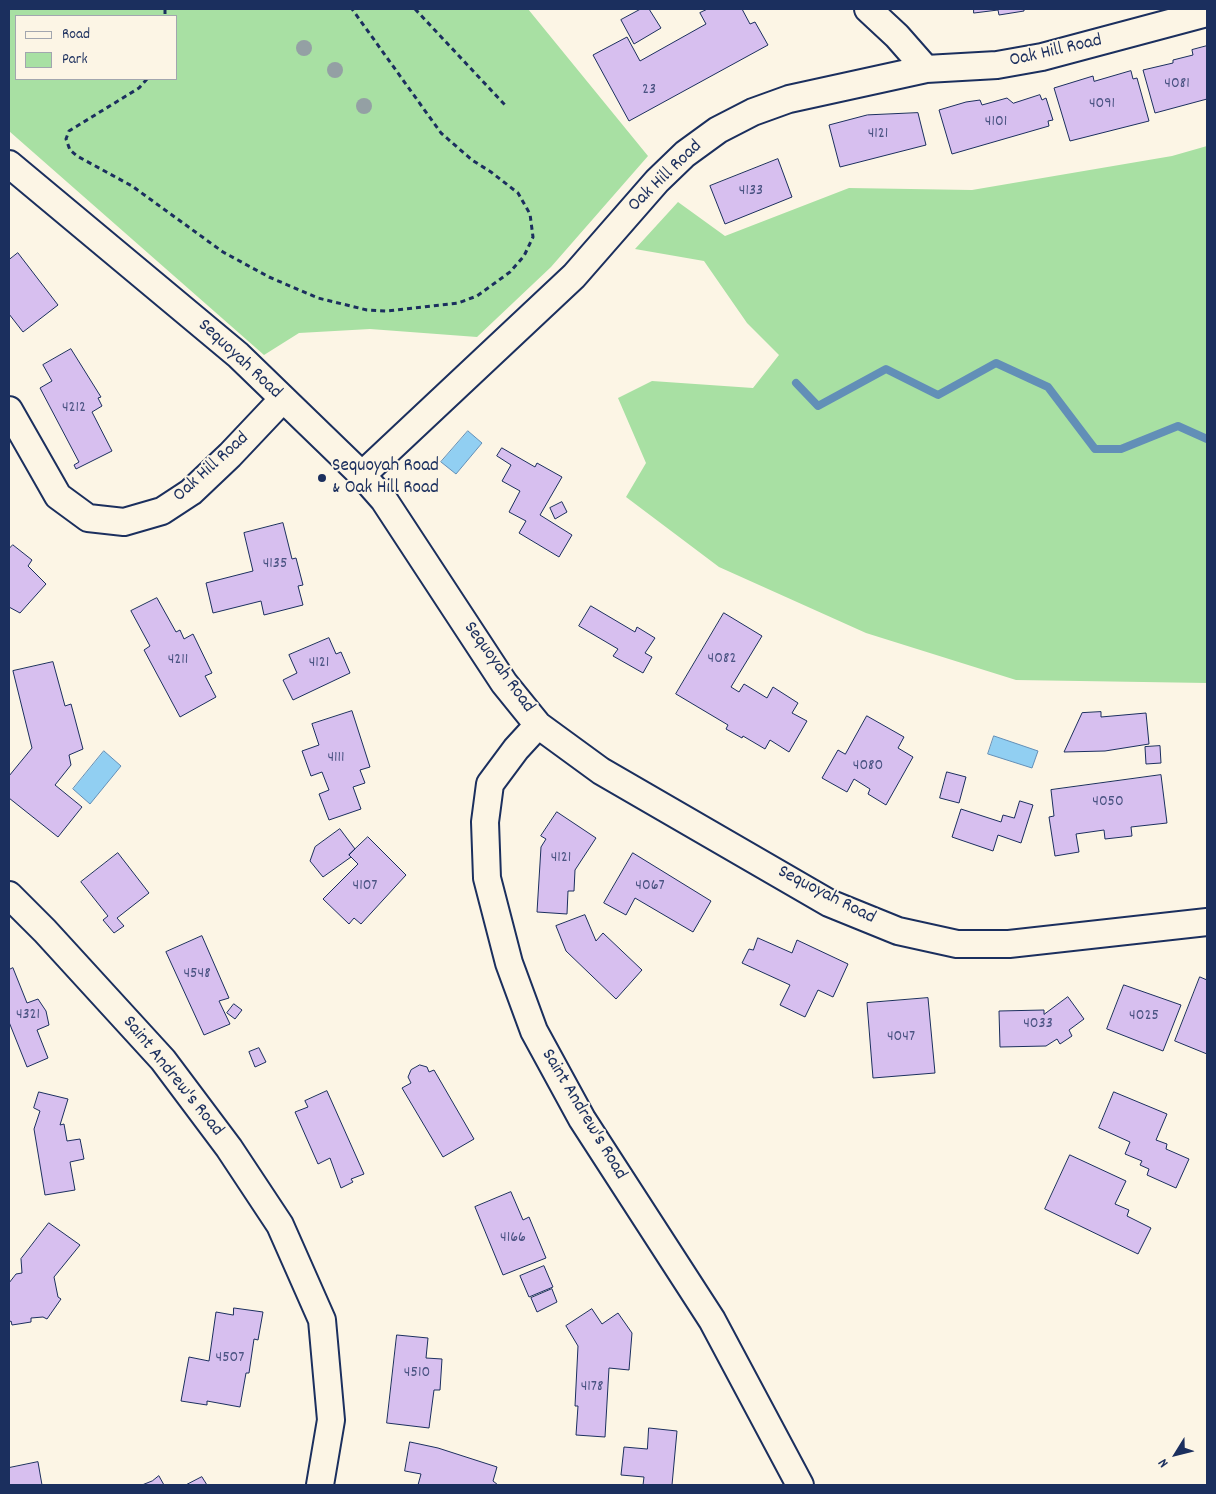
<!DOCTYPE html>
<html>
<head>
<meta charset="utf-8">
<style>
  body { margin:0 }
  #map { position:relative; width:1216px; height:1494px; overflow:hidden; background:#fcf5e5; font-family:Dekko,sans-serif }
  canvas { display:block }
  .frame { position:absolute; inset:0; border:10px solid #1b2f5e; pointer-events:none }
  .legend { position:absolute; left:15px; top:15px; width:162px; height:65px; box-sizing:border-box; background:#fcf5e5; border:1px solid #a2a6af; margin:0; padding:6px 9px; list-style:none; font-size:15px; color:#1b2f5e }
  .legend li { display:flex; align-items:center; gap:10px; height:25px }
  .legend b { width:25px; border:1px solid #a2a6af }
  .north { position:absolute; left:1151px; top:1429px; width:50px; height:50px; -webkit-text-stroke:4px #fcf5e5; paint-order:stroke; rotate:234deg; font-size:14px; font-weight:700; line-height:20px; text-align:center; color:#1b2f5e }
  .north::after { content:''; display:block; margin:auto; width:18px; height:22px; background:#1b2f5e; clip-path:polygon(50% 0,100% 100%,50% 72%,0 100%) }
</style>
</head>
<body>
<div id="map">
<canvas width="1216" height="1494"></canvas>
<div class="frame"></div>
<ul class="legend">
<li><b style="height:6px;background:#fcf5e5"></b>Road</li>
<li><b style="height:14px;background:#a8e0a3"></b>Park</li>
</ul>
<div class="north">N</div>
</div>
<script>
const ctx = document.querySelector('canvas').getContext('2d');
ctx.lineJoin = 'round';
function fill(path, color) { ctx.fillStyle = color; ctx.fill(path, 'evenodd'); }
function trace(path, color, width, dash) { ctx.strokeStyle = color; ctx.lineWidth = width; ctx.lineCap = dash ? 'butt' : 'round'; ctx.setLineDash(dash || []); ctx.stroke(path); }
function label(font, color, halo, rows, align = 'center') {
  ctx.font = font + ' Dekko,sans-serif'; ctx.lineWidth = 4; ctx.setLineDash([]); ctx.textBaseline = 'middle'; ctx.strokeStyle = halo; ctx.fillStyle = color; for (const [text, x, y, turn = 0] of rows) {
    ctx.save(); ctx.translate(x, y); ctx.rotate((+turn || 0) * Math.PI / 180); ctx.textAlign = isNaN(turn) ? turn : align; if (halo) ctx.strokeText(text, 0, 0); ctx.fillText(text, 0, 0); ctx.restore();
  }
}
fill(new Path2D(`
  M9 9H528L648 156 551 267 477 337 370 329 299 333 264 355 9 131ZM16 16H176V79H16Z
  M1207 146V683L1016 680 866 633 719 567 626 497 646 463 618 398 652 381 753 388 779 355 747 323 704 261 635 249 678 202 725 236 849 188 972 190 1172 156Z`), '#a8e0a3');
const water = new Path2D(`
  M468 431 482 443 456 474 441 462Z
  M994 736 1038 751 1032 768 988 754Z
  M104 751 121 766 90 804 73 789Z`);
fill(water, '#91cff2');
trace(water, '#628fb7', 1);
trace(new Path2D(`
  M796 383 818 406 886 369 938 395 996 363 1048 387 1095 449H1121L1178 426 1207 439`), '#628fb7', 8);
const building = new Path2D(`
  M641 9H649L661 28 634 44 621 20Z
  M708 9H742L750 24 755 22 768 45 629 121 593 55 627 37 640 61 706 24 700 13Z
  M974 9H1024V11L999 15 998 10 974 13Z
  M1207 46V99L1155 113 1143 70 1173 63V60L1193 55 1192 50Z
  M1131 71 1133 79 1137 78 1149 121 1070 141 1054 88 1093 76 1094 81Z
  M1040 95 1042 100 1046 98 1053 120 1048 121 1049 126 952 154 939 110 966 102 980 100 982 105 1007 98 1013 103Z
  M918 113 926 145 840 167 829 125 867 115Z
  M778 159 792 197 725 224 710 186Z
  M18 253 58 305 23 332 9 314V260Z
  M71 349 101 397 98 398 102 406 92 412 112 451 76 469 74 465 79 462 40 388 52 381 43 365Z
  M502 448 535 467 537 463 562 477 540 515 572 535 559 557 519 533 526 521 509 512 520 491 502 481 511 465 497 456Z
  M562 502 567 512 555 519 550 508Z
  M283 523 292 559 296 558 303 585 298 586 303 605 264 615 261 601 213 613 206 583 253 571 244 533Z
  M13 545 32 560 28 566 46 584 20 613 9 607V549Z
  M157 598 176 632 180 630 184 639 193 634 212 673 205 676 216 697 180 717 144 650 150 646 131 611Z
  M591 606 635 632 637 627 655 638 645 653 652 657 643 673 613 656 618 649 579 626Z
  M724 613 762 636 731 687 739 692 744 684 767 698 773 687 798 703 792 713 807 721 789 752 770 740 765 749 743 736 742 738 726 729 728 725 676 694Z
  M329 638 336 654 341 652 350 673 293 700 283 680 297 673 289 655Z
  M53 662 65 706 71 704 83 749 69 755 71 765 55 785 82 807 58 837 9 798V776L32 748 13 671Z
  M352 711 370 767 360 770 365 783 353 787 361 809 329 820 319 794 329 790 322 772 311 776 302 751 319 745 312 724Z
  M1101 712V717L1146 713 1149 744 1105 751 1064 752 1082 713Z
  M867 716 904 737 898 748 913 757 886 805 868 794 870 789 854 779 847 792 822 778 838 750 845 754Z
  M1160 746 1161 763 1146 764 1145 747Z
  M947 772 966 777 959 803 940 798Z
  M1161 775 1167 823 1131 827 1132 836 1105 839 1104 830 1076 834 1079 852 1055 856 1049 817 1054 816 1051 790Z
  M1020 801 1033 805 1021 843 998 835 993 851 952 837 961 809 1001 822 1003 815 1014 818Z
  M557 812 596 838 575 870 574 891H568L567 914 537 912 541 847 546 839 541 836Z
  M340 829 355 849 349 855 351 857 323 877 310 861 315 847Z
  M368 837 406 875 361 924 354 918 349 924 323 899 358 864 349 855Z
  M118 853 149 893 117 918 124 926 114 933 103 920 108 916 81 882Z
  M633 853 711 901 693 932 635 898 626 915 604 903Z
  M585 915 596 941 603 933 642 970 616 999 566 951 556 926Z
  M202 936 229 998 219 1001 230 1024 204 1035 166 952Z
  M758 938 792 953 797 940 848 964 833 997 818 990 805 1017 780 1005 790 985 742 963 749 949 753 950Z
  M13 968 27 1003 38 999 46 1011 49 1025 37 1030 48 1058 27 1067 9 1022V970Z
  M1200 977 1207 980V1054L1175 1041Z
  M1124 985 1181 1005 1163 1051 1107 1029Z
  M1068 997 1084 1019 1069 1030 1072 1036 1060 1044 1057 1039 1046 1046 1000 1047 999 1011 1044 1010V1014Z
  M928 998 935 1073 873 1078 867 1003Z
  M234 1004 242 1010 235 1019 227 1013Z
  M259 1048 266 1062 255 1067 249 1052Z
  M420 1065 427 1067 429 1072 434 1070 474 1139 443 1157 402 1088 411 1083 408 1077 411 1070Z
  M327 1091 364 1174 351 1179 353 1182 341 1188 330 1158 318 1164 295 1112 308 1107 305 1101Z
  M39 1092 68 1099 60 1125 64 1124 67 1141 80 1139 84 1159 70 1162 75 1190 45 1195 34 1129 40 1111 34 1108Z
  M1114 1092 1167 1114 1156 1140 1167 1144 1166 1149 1189 1159 1176 1188 1147 1175 1149 1169 1140 1165 1142 1161 1125 1154 1130 1142 1099 1128Z
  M1070 1155 1126 1181 1115 1204 1129 1210 1127 1216 1151 1228 1138 1254 1045 1209Z
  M511 1192 523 1220 529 1217 546 1258 503 1275 475 1207Z
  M49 1223 80 1245 54 1277 58 1297 61 1299 47 1319 43 1317 31 1318V1322L12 1325 11 1321 9 1322V1283L16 1274 22 1273 21 1259Z
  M544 1266 553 1287 529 1297 520 1276Z
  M552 1289 557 1302 537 1312 531 1298Z
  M234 1308 263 1312 258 1340 254 1339 249 1373H246L240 1407 207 1401V1405L181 1401 189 1357 209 1361 216 1312 233 1315Z
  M592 1309 602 1324 618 1313 632 1333 629 1370 609 1368 605 1437 576 1435 578 1406H575L578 1346 566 1326Z
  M397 1335 428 1338 426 1358 442 1359 440 1390H434L429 1428 387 1423Z
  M649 1428 677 1431 672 1485H643L644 1477 621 1475 624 1447 647 1449Z
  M410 1442 438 1448 497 1467 493 1481 498 1485H418L421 1474 405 1471Z
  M38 1462 42 1485H9V1468Z
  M159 1476 164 1485H142L152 1481Z
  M202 1477 207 1485H186Z`);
fill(building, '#d7bfef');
trace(building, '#1b2f5e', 1);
const street = new Path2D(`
  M868 9 897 36 926 69
  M9 164 238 355 362 475 384 500 504 683 538 725 601 771 829 903 898 931 957 944H1009L1207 922
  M9 410 58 496 88 518 124 522 162 511 191 492 230 455 282 400
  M362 475 574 276 657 181 685 154 718 130 753 112 789 99 926 69 997 65 1042 57 1207 13
  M538 725 516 749 490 784 485 822 487 878 509 963 534 1031 582 1119 712 1320 800 1485
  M9 895 45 931 163 1060 229 1148 280 1225 322 1320 331 1420 320 1485`);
trace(street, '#1b2f5e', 30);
trace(new Path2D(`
  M165 9V16
  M415 9 505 105
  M147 79 139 88 69 131 66 139 70 150 77 156 132 186 223 252 269 277 318 298 367 310 387 311 458 303 477 296 510 272 524 256 533 237 530 214 518 193 491 172 472 160 441 133 352 9`), '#1b2f5e', 3, [5, 4]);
trace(street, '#fcf5e5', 26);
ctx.fillStyle = '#94a0a4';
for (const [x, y] of [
  [304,48],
  [335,70],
  [364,106]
]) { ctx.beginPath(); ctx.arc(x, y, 8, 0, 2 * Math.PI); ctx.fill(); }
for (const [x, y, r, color] of [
  [322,478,5,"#1b2f5e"]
]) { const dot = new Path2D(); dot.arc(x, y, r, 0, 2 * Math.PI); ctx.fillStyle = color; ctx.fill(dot); trace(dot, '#fcf5e5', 2); }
label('16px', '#4a5382', null, [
  ["4081",1177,85],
  ["23",649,91],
  ["4091",1102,105],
  ["4101",996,123],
  ["4121",878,135],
  ["4133",751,192],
  ["4212",74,409],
  ["4135",275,565],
  ["4082",722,660],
  ["4211",178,661],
  ["4121",319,664],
  ["4111",336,759],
  ["4080",868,767],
  ["4050",1108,803],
  ["4121",561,859],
  ["4107",365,887],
  ["4067",650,887],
  ["4548",197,975],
  ["4321",28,1016],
  ["4025",1144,1017],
  ["4033",1038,1025],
  ["4047",901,1038],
  ["4166",513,1239],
  ["4507",230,1359],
  ["4510",417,1374],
  ["4178",592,1388]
]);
label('19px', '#1b2f5e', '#fcf5e5', [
  ["Oak Hill Road",1056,52,-13],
  ["Oak Hill Road",666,177,-44],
  ["Sequoyah Road",239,360,43],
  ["Oak Hill Road",212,468,-42],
  ["Sequoyah Road",498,668,54],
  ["Sequoyah Road",826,896,27],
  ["Saint Andrew's Road",172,1077,51],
  ["Saint Andrew's Road",583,1115,59]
]);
label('19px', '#1b2f5e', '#fcf5e5', [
  ["Sequoyah Road",332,467],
  ["& Oak Hill Road",332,489]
], 'left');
</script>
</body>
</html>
